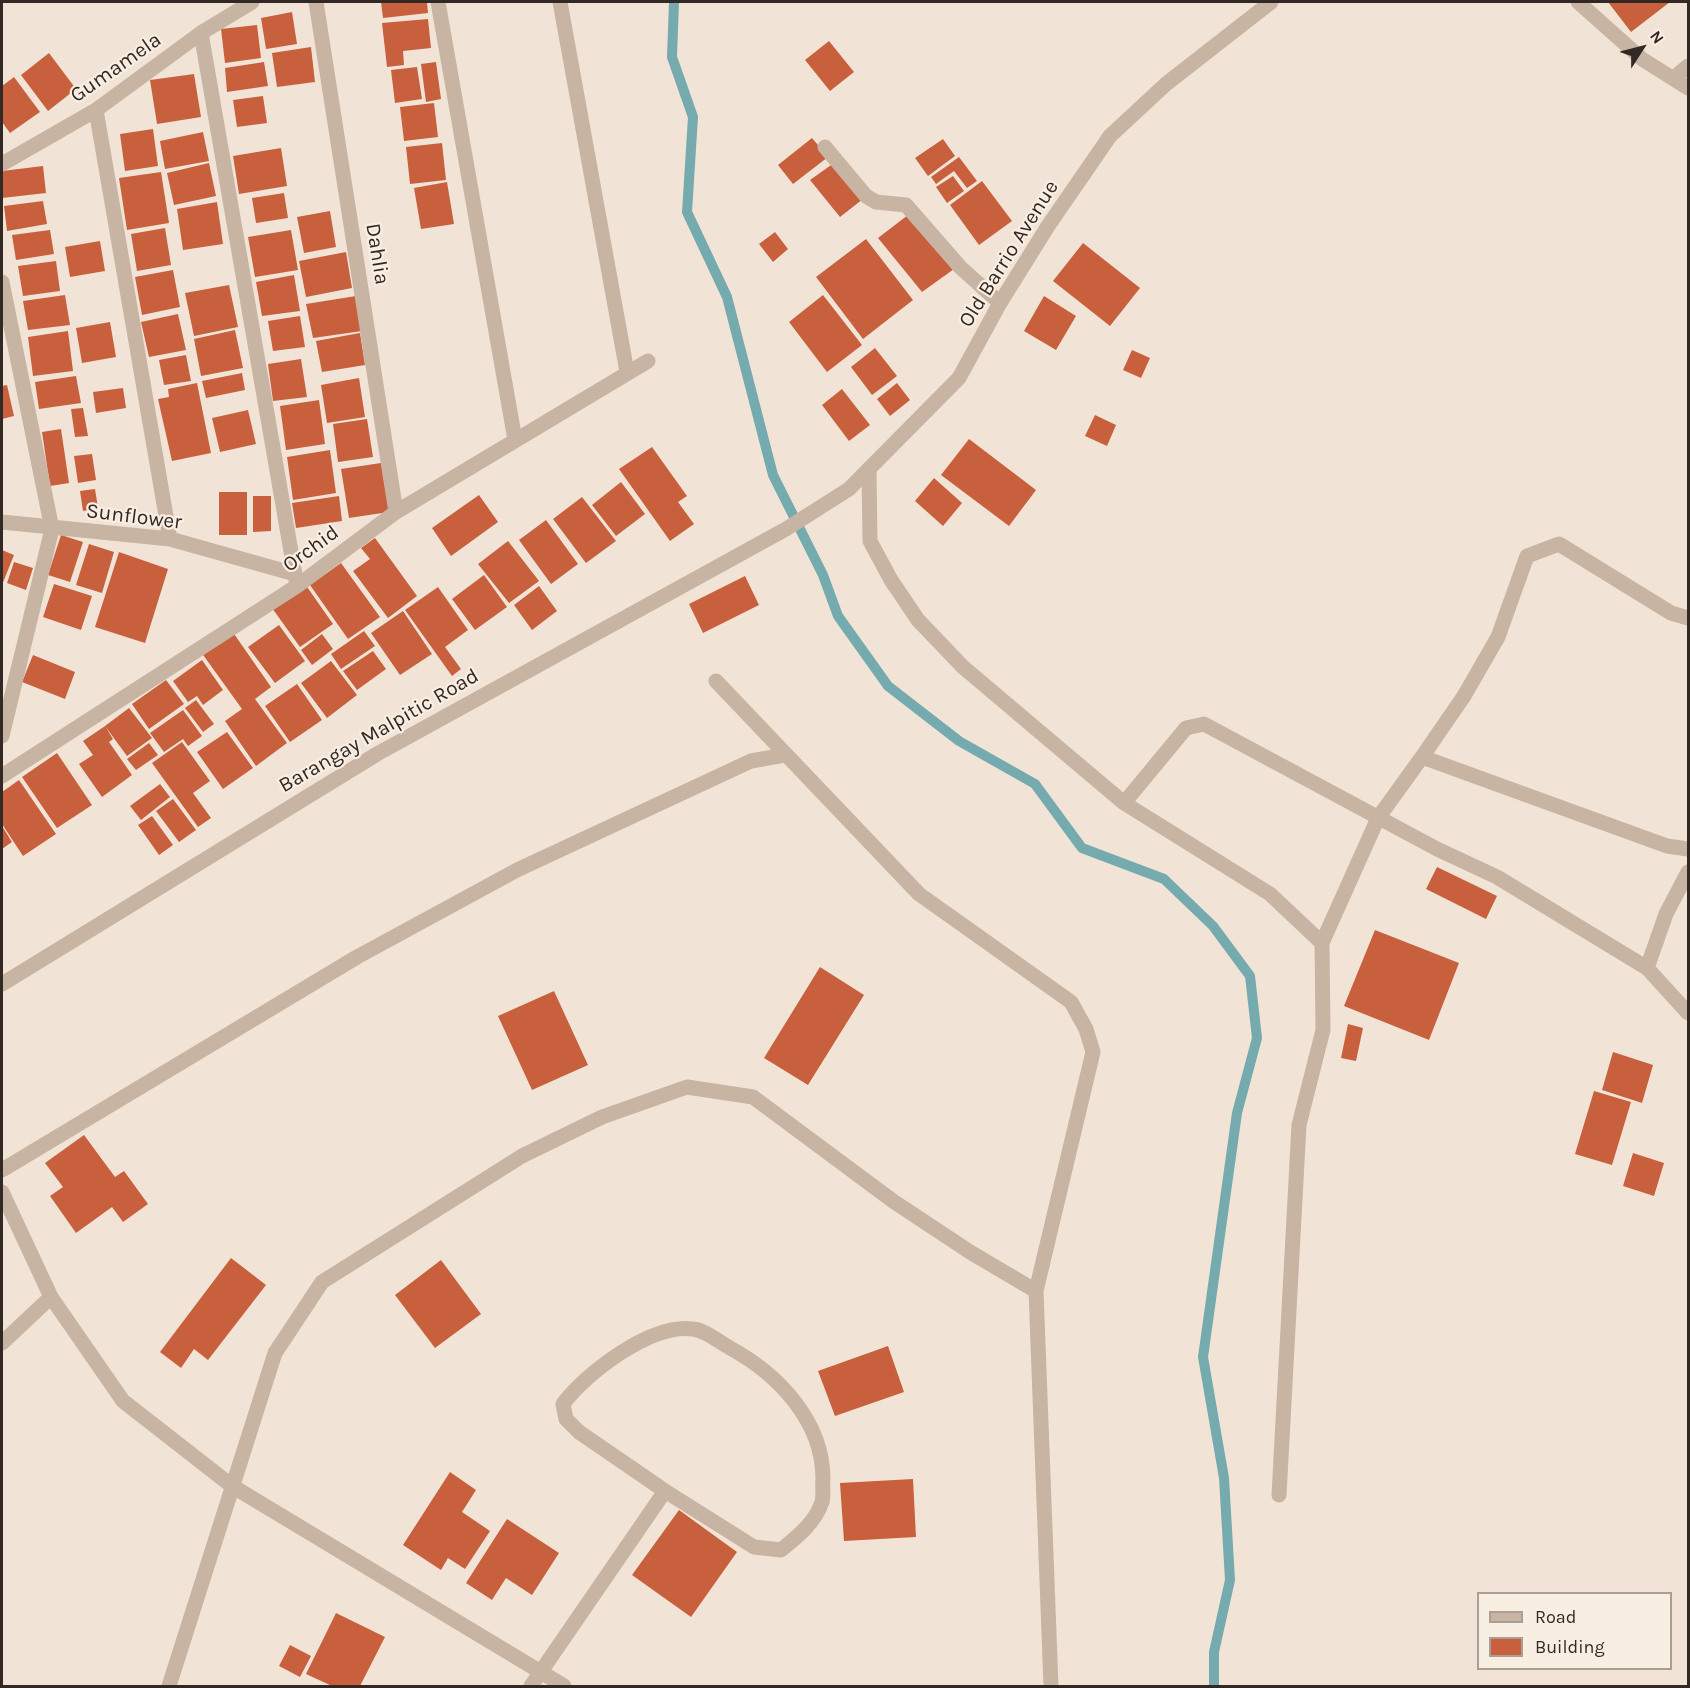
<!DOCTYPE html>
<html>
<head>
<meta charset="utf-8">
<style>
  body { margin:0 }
  #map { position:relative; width:1690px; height:1688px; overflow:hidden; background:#f1e4d6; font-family:Karla,sans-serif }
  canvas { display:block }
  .frame { position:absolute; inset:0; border:3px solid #332924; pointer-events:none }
  .legend { position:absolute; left:1477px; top:1592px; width:195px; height:78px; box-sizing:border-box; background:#f9eee2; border:2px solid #aa9f96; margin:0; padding:8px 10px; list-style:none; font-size:18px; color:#332924 }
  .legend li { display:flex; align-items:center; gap:12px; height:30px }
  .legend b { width:30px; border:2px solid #aa9f96 }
  .north { position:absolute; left:1612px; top:18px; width:60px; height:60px; -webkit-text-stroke:4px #f9eee2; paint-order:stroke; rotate:54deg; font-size:16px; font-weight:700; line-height:24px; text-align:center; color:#332924 }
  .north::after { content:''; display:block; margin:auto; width:21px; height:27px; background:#332924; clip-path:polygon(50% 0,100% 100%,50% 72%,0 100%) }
</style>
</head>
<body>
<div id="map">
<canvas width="1690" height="1688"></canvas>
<div class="frame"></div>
<ul class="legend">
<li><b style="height:8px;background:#c8b4a2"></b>Road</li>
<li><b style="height:16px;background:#c8603d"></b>Building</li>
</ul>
<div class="north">N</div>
</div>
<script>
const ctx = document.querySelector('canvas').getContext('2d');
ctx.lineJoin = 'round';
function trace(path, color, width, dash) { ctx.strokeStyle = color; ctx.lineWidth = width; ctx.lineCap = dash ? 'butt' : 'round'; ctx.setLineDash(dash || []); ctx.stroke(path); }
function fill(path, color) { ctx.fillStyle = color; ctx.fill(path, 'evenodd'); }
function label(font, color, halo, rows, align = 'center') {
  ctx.font = font + ' Karla,sans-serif'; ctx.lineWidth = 4.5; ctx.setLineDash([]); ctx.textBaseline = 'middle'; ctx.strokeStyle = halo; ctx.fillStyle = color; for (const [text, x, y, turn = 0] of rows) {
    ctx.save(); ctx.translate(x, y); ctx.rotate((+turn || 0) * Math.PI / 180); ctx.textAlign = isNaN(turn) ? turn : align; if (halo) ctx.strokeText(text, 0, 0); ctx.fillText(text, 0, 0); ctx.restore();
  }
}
trace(new Path2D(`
  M674 2 672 57 693 117 687 212 727 297 773 475 823 575 838 616 888 686 959 741 1035 784 1082 848 1164 879 1213 926 1250 976 1257 1038 1237 1113 1203 1357 1224 1478 1230 1580 1214 1652V1686`), '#75abae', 10);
fill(new Path2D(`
  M381 2H427L428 13 383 18Z
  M1608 2H1670L1631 32Z
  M292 12 297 44 266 49 261 18Z
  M428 19 431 48 403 51 404 65 387 67 382 23Z
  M257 25 261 58 225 63 221 29Z
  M829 41 854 72 830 91 805 60Z
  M311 47 315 82 277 87 272 53Z
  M49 53 76 89 48 111 21 75Z
  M264 62 268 86 227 92 225 68Z
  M436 62 441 99 426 102 421 64Z
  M417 67 422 99 395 103 391 70Z
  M194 74 201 117 157 124 150 80Z
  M14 77 40 112 10 133 2 122V86Z
  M263 96 267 123 237 127 233 100Z
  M434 103 438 137 404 141 400 107Z
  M153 129 158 166 125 171 120 134Z
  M203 132 209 161 165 169 160 141Z
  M812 138 828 157 793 184 778 165Z
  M943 139 955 156 928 176 915 158Z
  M442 143 446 180 410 184 406 147Z
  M281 148 287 186 239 194 233 156Z
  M959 157 977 181 967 188 954 171 936 184 931 177Z
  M209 163 216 196 174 205 167 173Z
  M834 163 863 199 840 217 810 180Z
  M43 166 46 193 2 198V171Z
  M161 172 169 223 127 230 119 178Z
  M953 176 964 191 947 203 936 187Z
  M982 181 1012 221 979 245 950 205Z
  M447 182 454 224 421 229 414 188Z
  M284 193 288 218 256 223 252 198Z
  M43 201 47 224 7 231 4 206Z
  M217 202 223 244 183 250 177 209Z
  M330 211 336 247 304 253 297 217Z
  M908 215 954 269 922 292 878 238Z
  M165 228 171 265 137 271 131 234Z
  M50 230 54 254 16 260 12 235Z
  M291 230 298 270 255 277 248 237Z
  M775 232 788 249 773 262 759 244Z
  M866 239 913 300 863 339 816 277Z
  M100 241 105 271 70 277 65 247Z
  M1083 243 1140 288 1110 326 1053 281Z
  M346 252 352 288 306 297 299 261Z
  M56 261 60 291 23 296 18 266Z
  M173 270 180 307 142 315 135 277Z
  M294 275 300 311 262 316 256 282Z
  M229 285 238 327 194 336 185 293Z
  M65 295 70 325 28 330 23 301Z
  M823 295 862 345 827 372 789 322Z
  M356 296 362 331 313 338 306 304Z
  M1044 296 1076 316 1056 350 1024 331Z
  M178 314 186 350 149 357 141 322Z
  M300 316 305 347 273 351 268 321Z
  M110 322 116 357 82 363 76 328Z
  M235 330 243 368 201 376 194 339Z
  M68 331 73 371 33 376 28 337Z
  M360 333 365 365 322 372 316 341Z
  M875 348 897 376 872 395 851 367Z
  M1132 350 1150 358 1141 378 1123 370Z
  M186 355 191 381 164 385 159 360Z
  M301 359 307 397 273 401 268 364Z
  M242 373 245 390 206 398 202 381Z
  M76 376 81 403 39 409 35 382Z
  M359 378 365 417 327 423 321 385Z
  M197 383 211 453 172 461 158 399 169 397 168 389Z
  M897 383 910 400 890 416 877 399Z
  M7 385 14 416 2 419V386Z
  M123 388 126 408 96 413 93 392Z
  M842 389 870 425 849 441 822 405Z
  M319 400 325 444 286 450 280 406Z
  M83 408 88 436 75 437 71 409Z
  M248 410 256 444 220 452 212 418Z
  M1095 415 1116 425 1107 446 1085 436Z
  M367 419 373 457 338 462 333 424Z
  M61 429 69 483 50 486 42 432Z
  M969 439 1036 490 1009 526 941 475Z
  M652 447 687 496 678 502 694 524 670 541 619 469Z
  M330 450 336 493 293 500 287 457Z
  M92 454 96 480 78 483 74 456Z
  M381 463 389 512 349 518 341 469Z
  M934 478 962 503 943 526 915 501Z
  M621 482 645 514 616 536 592 505Z
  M95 489 98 508 83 511 80 491Z
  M219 492H247V535H219Z
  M479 495 498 522 451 556 432 528Z
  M253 496H271V531L253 532Z
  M339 496 342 521 296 528 292 503Z
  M582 497 616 541 586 563 553 519Z
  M546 520 578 564 551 584 519 540Z
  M61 535 83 542 70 582 48 575Z
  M375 538 417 596 388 618 353 571 370 559 361 548Z
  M508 541 539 581 509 603 478 564Z
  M89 544 114 552 102 593 76 585Z
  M2 550 14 555 2 585Z
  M119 552 168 569 145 643 95 627Z
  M14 562 33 568 26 590 7 583Z
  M341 563 380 617 348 639 310 585Z
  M484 575 507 607 475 630 452 599Z
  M745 576 759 605 703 633 689 604Z
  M54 584 92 596 81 630 43 617Z
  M305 584 333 624 300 647 272 608Z
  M539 586 557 611 532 630 514 605Z
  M438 587 468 630 445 647 461 669 452 676 405 610Z
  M403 611 432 654 400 675 371 633Z
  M279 625 305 661 275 683 248 647Z
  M232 631 271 687 255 699 287 743 256 766 225 721 242 709 201 652Z
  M364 631 375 646 341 669 331 654Z
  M322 634 333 649 312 665 301 650Z
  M373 651 386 669 357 690 343 671Z
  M33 655 75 672 65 699 22 682Z
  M202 660 223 690 203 705 197 696 188 702 173 681Z
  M331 661 357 695 327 718 301 683Z
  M166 680 184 704 149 729 132 704Z
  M297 684 322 720 290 742 265 706Z
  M196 700 214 724 203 732 185 708Z
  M129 708 152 738 127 756 105 726Z
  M183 710 202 736 188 746 183 739 164 752 150 733Z
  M105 726 113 739 109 742 132 775 102 797 79 764 93 755 83 741Z
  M227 732 253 768 223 789 197 752Z
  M182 742 210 781 193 793 211 818 198 827 152 763Z
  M149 743 158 755 136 770 127 759Z
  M57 753 92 805 57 828 22 777Z
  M19 780 56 834 23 856 2 824V792Z
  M160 784 170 797 141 820 130 806Z
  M173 799 196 830 179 842 156 811Z
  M152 816 173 845 159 855 138 825Z
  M2 826 12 842 2 849Z
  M1437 867 1497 896 1486 919 1426 889Z
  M1375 930 1459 963 1429 1040 1344 1006Z
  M820 967 864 995 808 1085 764 1058Z
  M554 991 588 1065 532 1090 498 1016Z
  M1348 1024 1363 1028 1356 1061 1341 1058Z
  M1613 1052 1653 1065 1642 1103 1602 1090Z
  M1594 1091 1631 1102 1612 1165 1575 1154Z
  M84 1135 115 1177 124 1171 148 1204 123 1222 112 1207 76 1233 50 1196 63 1187 45 1163Z
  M1633 1153 1664 1163 1654 1196 1623 1186Z
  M231 1258 266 1285 208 1360 194 1349 181 1368 160 1352Z
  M441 1260 481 1314 435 1348 395 1295Z
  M888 1346 904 1392 835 1416 818 1371Z
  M450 1472 476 1490 462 1512 490 1531 465 1569 448 1558 441 1570 403 1545Z
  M913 1479 916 1537 844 1541 840 1483Z
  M679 1510 737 1552 691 1617 632 1575Z
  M507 1519 559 1553 532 1595 506 1578 492 1600 466 1583Z
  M336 1613 385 1637 360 1686H332L306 1674Z
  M290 1645 311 1656 300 1677 279 1666Z`), '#c8603d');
trace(new Path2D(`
  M316 2 396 512
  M438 2 515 440
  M560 2 627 372
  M1578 2 1642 59 1688 88
  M201 33 297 586
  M1674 78 1688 66
  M96 110 170 539
  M825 147 866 196 876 202 906 205 960 267 1000 303
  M2 164 96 110 201 33 252 2
  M2 282 52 529 2 736
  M869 469 870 541 891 580 918 620 963 667 1124 803 1186 728 1204 724 1437 849 1497 877 1647 968 1666 914 1688 872
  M2 522 170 539 295 574
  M716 681 919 894 1071 1002 1086 1029 1093 1052 1036 1291
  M1422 757 1464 696 1498 637 1527 556 1559 544 1671 613 1688 618
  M2 776 297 586 396 512 648 361
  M1124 803 1270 894 1322 943 1323 1030 1299 1125 1279 1495
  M1322 943 1378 818 1422 757 1667 846 1688 849
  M1647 968 1688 1013
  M2 1170 357 957 517 870 751 761 785 755
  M2 1192 51 1297 123 1401 232 1486 564 1686
  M2 1343 51 1297
  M169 1686 275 1353 322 1282 522 1156 602 1117 687 1087 753 1097 893 1201 970 1252 1036 1291 1051 1686
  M531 1686 665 1491 579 1432 566 1419 563 1404C587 1372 652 1323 693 1329 705 1330 719 1342 730 1348 778 1374 823 1421 823 1479 822 1486 824 1495 822 1502 815 1523 797 1537 781 1550L754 1547 665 1491`), '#c8b4a2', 15);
trace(new Path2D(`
  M2 984 377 754 786 529 849 489 959 378 1000 303 1048 226 1110 136 1166 84 1271 2`), '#c8b4a2', 15);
label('21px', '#332924', '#f9eee2', [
  ["Gumamela",116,68,-35],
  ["Dahlia",377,254,81],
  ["Old Barrio Avenue",1009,254,-58],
  ["Sunflower",134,517,7],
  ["Orchid",311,549,-36],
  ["Barangay Malpitic Road",379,731,-30]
]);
</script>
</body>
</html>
